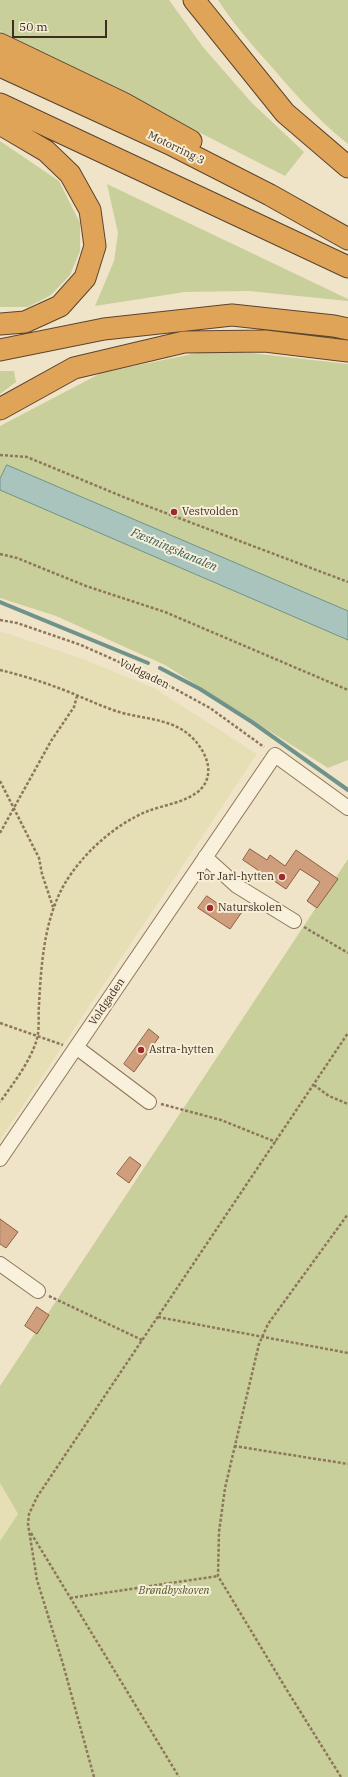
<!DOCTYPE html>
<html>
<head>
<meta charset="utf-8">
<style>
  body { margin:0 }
  #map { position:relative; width:348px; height:1777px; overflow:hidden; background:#f0e4c8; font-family:"IBM Plex Serif",serif }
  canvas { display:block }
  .scale { position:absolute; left:12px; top:20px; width:95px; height:18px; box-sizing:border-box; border:2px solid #3d2e20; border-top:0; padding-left:5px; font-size:12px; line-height:14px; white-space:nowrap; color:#3d2e20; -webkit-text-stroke:3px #f7eed8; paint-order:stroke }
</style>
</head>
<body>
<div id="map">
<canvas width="348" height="1777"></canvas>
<div class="scale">50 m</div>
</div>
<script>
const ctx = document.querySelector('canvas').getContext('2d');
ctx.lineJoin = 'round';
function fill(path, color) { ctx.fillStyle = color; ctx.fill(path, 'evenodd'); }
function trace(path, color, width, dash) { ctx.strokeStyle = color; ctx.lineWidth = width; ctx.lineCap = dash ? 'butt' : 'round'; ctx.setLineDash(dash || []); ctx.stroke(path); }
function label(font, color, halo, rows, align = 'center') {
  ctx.font = font + ' "IBM Plex Serif",serif'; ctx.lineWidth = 4; ctx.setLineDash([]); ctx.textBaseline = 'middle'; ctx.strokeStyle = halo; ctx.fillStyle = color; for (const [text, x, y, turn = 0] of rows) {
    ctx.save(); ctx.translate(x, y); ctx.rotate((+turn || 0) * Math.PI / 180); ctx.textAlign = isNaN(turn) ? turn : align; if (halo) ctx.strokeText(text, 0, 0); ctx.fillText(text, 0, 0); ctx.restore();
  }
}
fill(new Path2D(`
  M0 631 83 659 154 688 257 754 0 1140Z
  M0 1483 18 1514 0 1541Z`), '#e6deb5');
fill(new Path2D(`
  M0 0H169L203 47 252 103 304 152 285 176 0 31Z
  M218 0H348V144C319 121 294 93 270 65 251 44 233 23 218 0Z
  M0 141 59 181 80 223V251L70 275 51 295 28 307H0Z
  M107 184 348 299V301L249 291 185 292 95 306 114 261 118 233Z
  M216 349 348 364V760L328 768 165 665 56 616 0 598V426L101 373Z
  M0 371H14L16 382 0 394Z
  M348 859V1777H0V1541L18 1514 0 1483V1386Z`), '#c9cf9b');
const water = new Path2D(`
  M7 465 348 611V640L0 490V479Z`);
fill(water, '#a9c4bc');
trace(water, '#6f938a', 1);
trace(new Path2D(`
  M0 602 148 663
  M160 668 200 689 252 722 348 790`), '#6f938a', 4);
const building = new Path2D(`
  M250 849 267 860 270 855 285 866 296 850 338 879 317 908 307 901 320 882 300 869 286 889 243 860Z
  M207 896 228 911 232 905 242 912 230 929 198 908Z
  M149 1029 159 1037 134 1072 124 1064Z
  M130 1157 141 1165 129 1183 117 1174Z
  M0 1219 18 1232 6 1248 0 1244Z
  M37 1307 49 1315 37 1334 25 1326Z`);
fill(building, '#cf9f7d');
trace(building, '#8d5f41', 1);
const minor = new Path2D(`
  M205 857 237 886 294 921
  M76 1047 149 1102
  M0 1159 275 755 348 808
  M0 1264 38 1291`);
const highway = new Path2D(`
  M194 0 285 113 348 167
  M0 44 123 103 191 141
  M0 66 170 144 270 195 348 239
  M0 104 348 267
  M0 124 46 151 70 174 90 210 95 246 85 278 60 306 25 322 0 324
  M0 350 104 329 232 315 334 326 348 329
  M0 409 74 368 184 342 265 341 348 351`);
trace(minor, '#8d765c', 16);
trace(highway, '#5b4430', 23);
trace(new Path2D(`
  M0 455 27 457 126 498 348 582
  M0 554 17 558 86 586 165 612 348 690
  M0 620 17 623 81 645 155 678 210 708 264 747
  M0 670C21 675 43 682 64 690 82 697 98 705 116 711 137 718 162 718 181 729 200 740 220 770 200 790 187 802 164 805 148 811 115 824 81 855 64 885 44 920 41 966 39 1005 38 1017 40 1031 36 1042 29 1063 13 1084 0 1102
  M0 781 39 858 42 874 53 907
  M0 833 51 741 74 707 77 696
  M304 927 348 953
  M0 1023 63 1045
  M314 1085 329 1096 348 1104
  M161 1104 221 1120 276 1142
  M49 1296 142 1340
  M158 1317 348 1353
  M234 1446 348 1464
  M31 1533 179 1777
  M70 1598 218 1576
  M94 1777 63 1664 37 1580 28 1524 29 1514 37 1497 348 1033
  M341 1777 285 1687 218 1576 219 1532 225 1488 259 1344 268 1324 348 1214`), '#8d765c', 2.5, [3, 2]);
trace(minor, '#faf1dc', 14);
trace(highway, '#e0a458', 21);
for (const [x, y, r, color] of [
  [174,512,4,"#9e2a2b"],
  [282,877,4,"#9e2a2b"],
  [210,908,4,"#9e2a2b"],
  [141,1050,4,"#9e2a2b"]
]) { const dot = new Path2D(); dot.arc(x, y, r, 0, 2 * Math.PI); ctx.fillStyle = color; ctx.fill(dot); trace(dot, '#f7eed8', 1.5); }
label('11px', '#3d2e20', '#f7eed8', [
  ["Motorring 3",176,148,26],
  ["Voldgaden",144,674,26],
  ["Voldgaden",107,1002,-56]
]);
label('11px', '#3d2e20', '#f7eed8', [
  ["Vestvolden",182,512],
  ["Tor Jarl-hytten",274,877,"right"],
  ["Naturskolen",218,908],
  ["Astra-hytten",149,1050]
], 'left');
label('italic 11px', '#4d5a26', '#f7eed8', [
  ["Brøndbyskoven",174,1591]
]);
label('italic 12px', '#2f5d5a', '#f7eed8', [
  ["Fæstningskanalen",174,550,23]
]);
</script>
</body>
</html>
